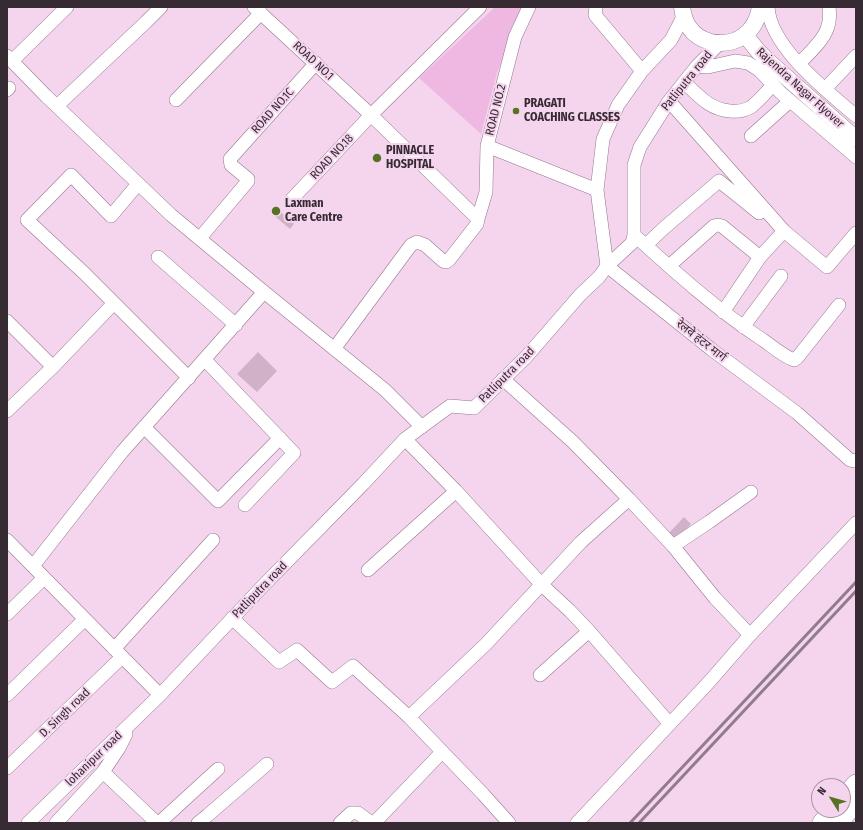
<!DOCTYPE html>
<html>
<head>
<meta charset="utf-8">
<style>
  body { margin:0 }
  #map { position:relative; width:863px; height:830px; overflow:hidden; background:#f5d5ed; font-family:"Fira Sans Condensed",sans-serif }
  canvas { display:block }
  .frame { position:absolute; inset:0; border:8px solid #362a33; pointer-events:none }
  .north { position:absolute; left:811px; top:778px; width:40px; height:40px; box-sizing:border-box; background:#f5d5ed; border:1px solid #a991a3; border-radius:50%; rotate:307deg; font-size:11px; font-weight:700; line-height:16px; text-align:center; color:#362a33 }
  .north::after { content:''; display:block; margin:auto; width:14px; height:18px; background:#597123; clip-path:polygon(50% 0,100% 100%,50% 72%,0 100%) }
</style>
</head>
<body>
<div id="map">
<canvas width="863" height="830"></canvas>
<div class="frame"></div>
<div class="north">N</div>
</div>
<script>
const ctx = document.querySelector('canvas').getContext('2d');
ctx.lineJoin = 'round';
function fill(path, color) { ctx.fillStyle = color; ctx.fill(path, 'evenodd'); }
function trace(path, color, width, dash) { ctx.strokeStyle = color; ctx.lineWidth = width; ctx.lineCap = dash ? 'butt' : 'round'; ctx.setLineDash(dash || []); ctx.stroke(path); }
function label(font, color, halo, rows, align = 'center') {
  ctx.font = font + ' "Fira Sans Condensed","Noto Sans Devanagari",sans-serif'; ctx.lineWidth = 4; ctx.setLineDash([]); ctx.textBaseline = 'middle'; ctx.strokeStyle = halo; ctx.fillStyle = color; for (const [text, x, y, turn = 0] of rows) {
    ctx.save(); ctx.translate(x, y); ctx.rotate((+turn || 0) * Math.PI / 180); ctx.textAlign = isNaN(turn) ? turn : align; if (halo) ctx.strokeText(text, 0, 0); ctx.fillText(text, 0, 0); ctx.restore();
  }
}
fill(new Path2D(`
  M495 7H522L497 73 481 134 419 78Z`), '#efb8e2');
fill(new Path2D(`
  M276 208 294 224 290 229 271 213Z
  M258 352 277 371 257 392 237 374Z
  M684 517 691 524 675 541 668 534Z`), '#d0b1c8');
const minor = new Path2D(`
  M254 7 371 115 292 199
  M480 7 371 115 478 219 486 192 487 146
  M529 7 515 37 487 146 597 190
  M596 7 595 15 642 71
  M768 7C770 47 827 91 856 116
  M683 17 671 40 642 71 618 105 603 139 597 190 607 266 711 349 797 413 850 460 856 461
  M7 56 46 96 148 193 171 215 264 292 122 452 33 566
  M12 61 67 7
  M799 64C807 55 823 41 827 29 830 22 830 15 829 7
  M697 66 708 67 735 61 748 63 759 70 781 93 856 157
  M684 82C699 96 709 109 730 111 738 112 744 111 751 107 759 101 766 92 773 85
  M825 89 856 56
  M7 90 9 88
  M176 100 261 13
  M669 101 784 231 827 267 856 233
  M57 106 146 22 161 7
  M751 136 790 101
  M138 184 111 216 71 175 27 220 84 273 189 378
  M634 235C675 272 717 310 763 340 773 347 783 356 794 360L797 358 839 305
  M200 238 248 181V179L231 165 230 159 316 63
  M646 245 664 228 719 181 738 196 759 213
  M158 257 236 325
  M669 266 714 226 718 225 722 226 760 257
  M264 292 385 390 422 427
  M723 312 760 257 784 231
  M7 321 53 367 7 411
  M743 327 781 276
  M334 349 411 245 417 242 425 245 443 261 446 262 449 260 477 224 478 219
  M205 360 294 453 245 505
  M53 367 114 303
  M503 379 573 442 629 499 581 542 486 644 409 717 483 794 509 823
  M144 427 218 501 280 438
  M405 439 456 491 542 585 570 611 589 631 670 724
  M629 499 673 546 715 598 750 635
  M7 540 160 695
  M673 546 709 522 751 492
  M368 570 456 491
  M7 614 44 578
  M232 618 279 662 297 650 332 682 353 666 409 717
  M114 649 213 540
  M540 675 589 631
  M7 695 85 619
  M7 768 122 657
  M103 772 157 823
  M28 823 160 695 260 589 363 484 405 439 450 406 474 408 527 356 580 295 599 277 607 266 632 243 634 235V165L640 147 669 101 697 66 719 44
  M56 823 103 772 119 748 126 734
  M159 823 218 769
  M198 823 208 815 267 764
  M340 823 351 813H358L370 822H375L442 752
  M577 823 709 682 750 635 856 523`);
const major = new Path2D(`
  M682 7C683 14 684 21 689 27 694 35 703 40 711 42 737 47 756 32 760 7
  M745 35 758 51 768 61 856 139`);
const highway = new Path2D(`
  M843 799 856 784
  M822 823 833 810
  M838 823 856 802`);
trace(minor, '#94778c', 14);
trace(major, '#94778c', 17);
trace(highway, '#94778c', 20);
trace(minor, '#fff', 13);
trace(major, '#fff', 16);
trace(highway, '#fff', 19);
trace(new Path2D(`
  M630 823 856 582
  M639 823 856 591`), '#917c8c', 3);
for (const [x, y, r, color] of [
  [516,111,4,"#597123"],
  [377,158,5,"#597123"],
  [276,211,5,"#597123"]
]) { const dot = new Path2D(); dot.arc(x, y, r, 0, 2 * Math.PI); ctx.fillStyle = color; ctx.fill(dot); trace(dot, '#f5d5ed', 1.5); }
label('12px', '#362a33', '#f5d5ed', [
  ["ROAD NO.1",313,61,43],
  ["Patliputra road",687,81,-51],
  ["Rajendra Nagar Flyover",800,88,42],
  ["ROAD NO.2",496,110,-76],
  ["ROAD NO.1C",273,111,-48],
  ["ROAD NO.18",332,157,-47],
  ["रेलवे हंटर मार्ग",701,341,38],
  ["Patliputra road",507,375,-45],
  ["Patliputra road",260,590,-46],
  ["D. Singh road",65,713,-44],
  ["lohanipur road",94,759,-44]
]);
label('bold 12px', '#362a33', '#f5d5ed', [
  ["PRAGATI",524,104],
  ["COACHING CLASSES",524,118],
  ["PINNACLE",386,151],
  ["HOSPITAL",386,165],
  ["Laxman",285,204],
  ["Care Centre",285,218]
], 'left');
</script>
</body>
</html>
